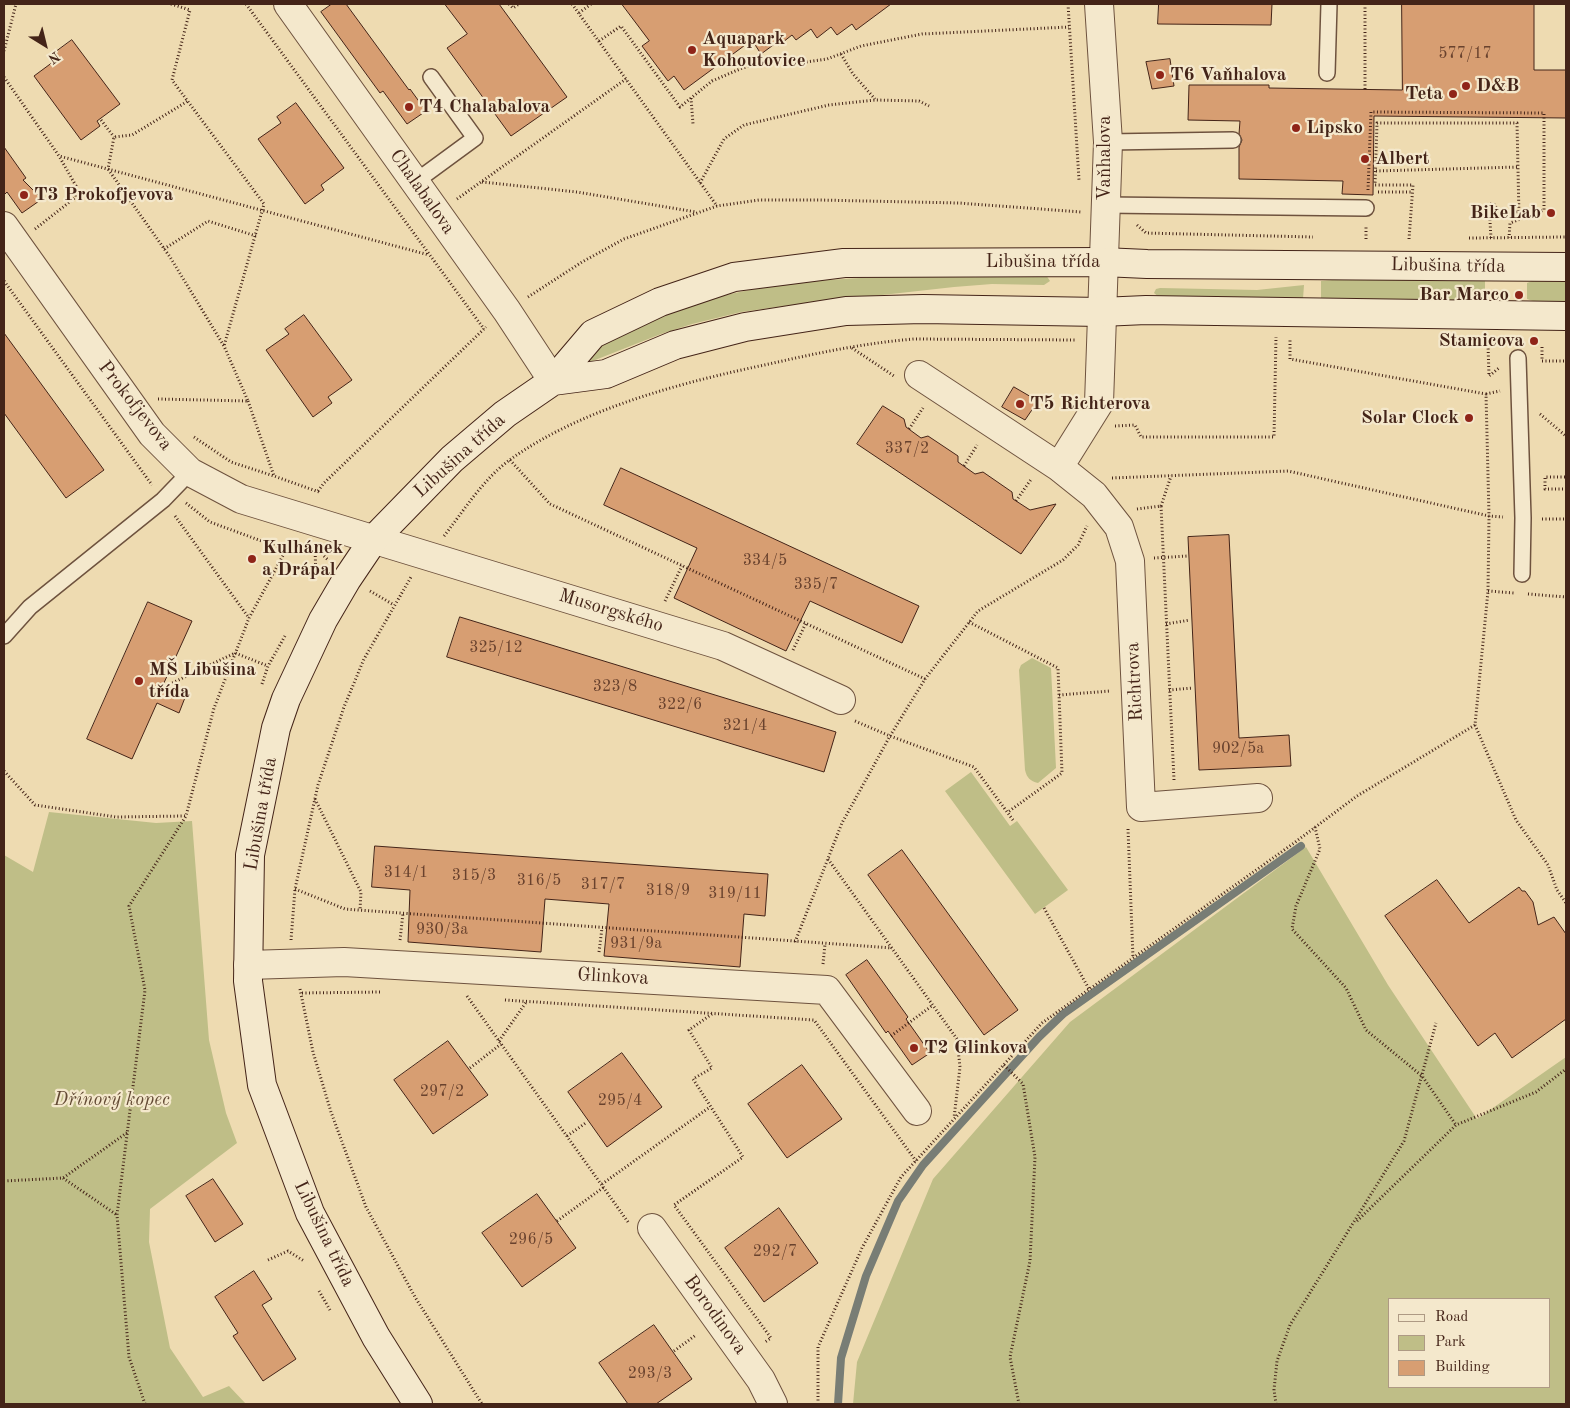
<!DOCTYPE html>
<html>
<head>
<meta charset="utf-8">
<style>
  body { margin:0 }
  #map { position:relative; width:1570px; height:1408px; overflow:hidden; background:#eedbb1; font-family:"Old Standard TT",serif }
  canvas { display:block }
  .frame { position:absolute; inset:0; border:5px solid #442418; pointer-events:none }
  .legend { position:absolute; left:1388px; top:1298px; width:162px; height:90px; box-sizing:border-box; background:#f4e8cc; border:1px solid #ae9a84; margin:0; padding:6px 9px; list-style:none; font-size:15px; color:#442418 }
  .legend li { display:flex; align-items:center; gap:10px; height:25px }
  .legend b { width:25px; border:1px solid #ae9a84 }
  .north { position:absolute; left:20px; top:20px; width:50px; height:50px; -webkit-text-stroke:4px #f4e8cc; paint-order:stroke; rotate:144deg; font-size:14px; font-weight:700; line-height:20px; text-align:center; color:#442418 }
  .north::after { content:''; display:block; margin:auto; width:18px; height:22px; background:#442418; clip-path:polygon(50% 0,100% 100%,50% 72%,0 100%) }
</style>
</head>
<body>
<div id="map">
<canvas width="1570" height="1408"></canvas>
<div class="frame"></div>
<ul class="legend">
<li><b style="height:6px;background:#f4e8cc"></b>Road</li>
<li><b style="height:14px;background:#bfbe87"></b>Park</li>
<li><b style="height:14px;background:#d79e72"></b>Building</li>
</ul>
<div class="north">N</div>
</div>
<script>
const ctx = document.querySelector('canvas').getContext('2d');
ctx.lineJoin = 'round';
function fill(path, color) { ctx.fillStyle = color; ctx.fill(path, 'evenodd'); }
function trace(path, color, width, dash) { ctx.strokeStyle = color; ctx.lineWidth = width; ctx.lineCap = dash ? 'butt' : 'round'; ctx.setLineDash(dash || []); ctx.stroke(path); }
function label(font, color, halo, rows, align = 'center') {
  ctx.font = font + ' "Old Standard TT",serif'; ctx.lineWidth = 4.5; ctx.setLineDash([]); ctx.textBaseline = 'middle'; ctx.strokeStyle = halo; ctx.fillStyle = color; for (const [text, x, y, turn = 0] of rows) {
    ctx.save(); ctx.translate(x, y); ctx.rotate((+turn || 0) * Math.PI / 180); ctx.textAlign = isNaN(turn) ? turn : align; if (halo) ctx.strokeText(text, 0, 0); ctx.fillText(text, 0, 0); ctx.restore();
  }
}
fill(new Path2D(`
  M930 275H1046L1050 281 1044 285 992 284 954 287 792 305 741 312 692 324 661 334 585 364 583 356C618 335 654 317 693 304 769 280 851 278 930 275Z
  M1344 279 1485 280V302L1321 300V281Z
  M1532 281 1566 282V302H1536L1527 299V283Z
  M1304 285 1303 299 1160 298 1154 293 1156 289 1160 288 1257 290Z
  M1032 658 1051 668 1056 768 1038 783C1030 781 1027 778 1025 770L1019 670 1021 665Z
  M971 772 1010 826 1017 821 1068 890 1035 914 945 791Z
  M49 812 156 823 192 821 209 1040 226 1113 237 1143 150 1209 149 1242 170 1348 203 1397 229 1386 246 1404H4V855L33 872Z
  M1306 847 1388 985 1477 1119 1566 1057V1404H853L857 1362 933 1179 1070 1022ZM1389 1299H1549V1387H1389Z`), '#bfbe87');
trace(new Path2D(`
  M838 1404 841 1358 866 1276 898 1201 923 1165 1039 1037 1063 1014 1301 846`), '#787d75', 8);
const building = new Path2D(`
  M332 4H346L409 90 410 89 426 111 407 124 383 91 380 93 321 12Z
  M445 4H499L567 97 511 136 447 48 467 34Z
  M622 4H891L856 30 852 24 837 35 831 27 817 38 811 29 796 40 792 35 778 46 776 43 761 54 752 40 684 90 674 76 668 81 642 46 649 41Z
  M1159 4H1272L1271 25 1158 24Z
  M1402 4H1534V70H1566V118L1374 116 1373 195 1342 194 1343 181 1239 179V147L1242 140 1239 134 1240 121 1188 120 1189 85H1269V88L1402 90Z
  M72 40 120 104 97 121 100 126 81 140 34 76 57 59 53 54Z
  M1170 59 1174 86 1152 89 1146 62Z
  M296 103 344 168 321 185 324 190 305 204 258 139 281 123 277 117Z
  M4 147 26 178 23 180 42 199 22 213 7 192 4 195Z
  M304 315 352 380 328 397 332 403 313 417 266 350 289 334 285 329Z
  M4 333 104 470 66 498 4 413Z
  M1014 387 1038 401 1025 420 1002 407Z
  M883 406 904 419 906 427 921 438 928 436 958 456V462L975 474 983 472 1012 492 1013 499 1030 510 1056 504 1021 554 857 444Z
  M621 468 919 606 902 643 810 601 786 651 674 598 697 548 604 505Z
  M1229 535 1239 738 1289 735 1291 766 1199 770 1188 537Z
  M148 602 192 621 163 685 186 695 179 713 157 703 132 759 87 739Z
  M460 617 836 732 824 772 447 657Z
  M375 846 768 874 765 916 744 914 740 967 604 956 609 904 545 899 541 952 408 942 410 890 372 887Z
  M902 850 1018 1010 984 1035 868 875Z
  M1437 880 1469 923 1519 887 1522 891H1525L1533 902 1538 925 1554 917 1566 934V1019L1512 1058 1495 1033 1478 1046 1385 916Z
  M867 960 908 1017 906 1019 930 1053 912 1065 888 1031 886 1033 846 975Z
  M448 1041 488 1095 433 1134 394 1080Z
  M622 1053 662 1107 607 1147 568 1092Z
  M802 1065 842 1119 787 1158 748 1104Z
  M213 1179 243 1224 215 1242 186 1196Z
  M537 1194 576 1248 522 1287 482 1233Z
  M779 1208 818 1263 764 1302 725 1248Z
  M254 1271 272 1299 262 1305 296 1359 263 1381 233 1336 238 1333 215 1297Z
  M654 1325 692 1379 656 1404H628L599 1363Z`);
fill(building, '#d79e72');
trace(building, '#442418', 1);
const lane = new Path2D(`
  M1327 73 1329 4
  M1108 142 1233 140
  M415 182 475 138 431 77
  M1105 205 1366 208
  M1518 358 1523 518 1522 574
  M4 636 30 607 163 500 190 472`);
const street = new Path2D(`
  M288 4 507 311 553 381
  M4 226 152 434 190 472 241 499 723 646 841 700
  M919 375 1059 467 1094 495 1119 527 1130 561 1141 807 1258 798
  M1059 467 1099 403 1108 142 1099 4
  M248 965 344 962 827 990 917 1111
  M652 1228 761 1380 773 1404`);
const secondary = new Path2D(`
  M553 381 606 374 675 345 745 327 846 311 923 309 1101 312 1146 310 1566 316
  M418 1404 376 1337 310 1213 262 1085 248 981 250 855 276 728 286 699 323 620 347 579 374 539 452 459 505 414 553 381 593 334 660 302 734 277 844 263 1103 262 1147 264 1566 267`);
trace(lane, '#6e523e', 18);
trace(street, '#6e523e', 30);
trace(secondary, '#442418', 30);
trace(new Path2D(`
  M171 4 190 10 172 80 264 204 224 346
  M246 4 484 329
  M509 4 513 8 519 4
  M572 4 717 206
  M1068 4 1079 180
  M1365 4V91
  M579 13 591 4
  M599 41 621 26 680 107 712 81 740 69 758 63 806 62 827 59 861 46 922 34 1069 27
  M4 51 16 4
  M841 54 853 74 875 99
  M4 77 59 156 429 255
  M691 98 693 124
  M101 120 114 137
  M1376 171 1518 167
  M482 182 577 192 696 212
  M700 183 724 139 744 125 829 105 875 100 919 101 929 106
  M1368 190 1371 112 1544 113V210L1510 223 1509 238
  M1378 192H1412
  M457 199 626 79
  M1137 225 1146 233 1313 237
  M35 229 76 197V186L59 156
  M1469 238 1566 237
  M1491 238 1489 205 1493 203C1503 217 1502 217 1519 211
  M1366 239V227
  M1409 239 1413 185H1375L1377 123H1517L1519 216
  M164 249 208 221 256 236
  M4 281 152 485
  M528 297 582 262 624 239 717 206 759 200H819L959 203 1081 212
  M1488 345 1489 376 1499 368
  M1542 347V361H1566
  M852 348 894 376
  M1486 394 1500 391
  M158 399 248 401 224 346 170 257 108 169 114 137 132 135 188 101
  M248 401 274 476 319 492
  M1540 414 1566 436
  M1115 426 1135 425 1141 437H1274L1276 337
  M909 429 923 408
  M194 437 231 462 274 476
  M510 460 550 504 925 679
  M964 466 977 445
  M1112 478 1288 471 1489 516 1503 517
  M1563 489H1545V477H1566
  M318 491 324 483 486 327
  M1016 501 1032 478
  M186 503 210 522 286 550 299 543
  M1161 506 1171 476
  M1137 509 1161 506 1174 780
  M175 516 249 618
  M1542 519H1566
  M444 536C465 509 484 478 511 459 583 408 683 382 769 364 817 353 865 343 914 339L1077 340
  M315 549 316 577
  M319 551 329 561
  M1154 558 1188 556
  M370 591 394 605
  M1488 591 1514 593
  M1528 594 1566 597
  M665 601 682 566
  M969 622 1058 668 1062 773 1008 812
  M1166 624 1190 620
  M793 650 806 623
  M262 684 268 666 285 636
  M166 686 235 653 268 666
  M1169 690 1193 688
  M1059 695 1110 691
  M855 721 890 736 974 767 1013 820
  M1475 725 1516 820 1548 865 1557 890 1566 903
  M4 771 35 805 116 817 185 816
  M315 799 361 892 360 910
  M1315 827 1320 849 1296 906 1292 929 1346 988 1366 1030 1422 1076 1456 1125
  M1128 829 1133 958
  M828 859 957 1039 960 1067 954 1118
  M295 889 345 909 892 948
  M1044 908 1089 989
  M291 940 295 889 318 785 344 707 364 659 411 577
  M400 940 403 913
  M795 942 842 823 890 736 925 679 978 611 1063 560 1078 545 1087 526
  M599 952 602 928
  M823 964 825 944
  M300 989 313 1052 331 1112 366 1207 415 1297 482 1404
  M302 993 381 992
  M467 996 628 1222
  M505 1000 814 1020 916 1161
  M712 1014 689 1030 712 1068 693 1079 743 1157 674 1205 771 1338 765 1342
  M891 1036 933 1005
  M499 1041 527 1001
  M1004 1065 1023 1084 1035 1157 1030 1261 1010 1357 1019 1404
  M470 1068 501 1044
  M567 1136 587 1122
  M63 1178 117 1215
  M4 1181 63 1178 128 1132
  M602 1184 710 1107
  M557 1221 604 1187
  M1357 1221 1456 1125 1536 1092 1566 1069
  M268 1260 288 1251 304 1261
  M319 1291 330 1310
  M674 1351 696 1335
  M145 1404 129 1357 117 1215 145 990 129 906 186 816 214 708 249 618 286 550
  M818 1404V1347L862 1248 901 1177 1042 1023 1294 843 1357 796 1475 725 1488 591 1489 516 1486 394 1290 359V340
  M1276 1404 1274 1390 1277 1361 1290 1325 1404 1141 1436 1023`), '#442418', 3, [1, 2.5]);
trace(lane, '#f4e8cc', 15);
trace(street, '#f4e8cc', 28);
trace(secondary, '#f4e8cc', 28);
for (const [x, y, r, color] of [
  [692,50,5,"#8f2418"],
  [1160,75,5,"#8f2418"],
  [1466,86,5,"#8f2418"],
  [1453,94,5,"#8f2418"],
  [409,107,5,"#8f2418"],
  [1296,128,5,"#8f2418"],
  [1365,159,5,"#8f2418"],
  [24,195,5,"#8f2418"],
  [1551,213,5,"#8f2418"],
  [1519,295,5,"#8f2418"],
  [1534,341,5,"#8f2418"],
  [1020,404,5,"#8f2418"],
  [1469,418,5,"#8f2418"],
  [252,559,5,"#8f2418"],
  [139,681,5,"#8f2418"],
  [914,1048,5,"#8f2418"]
]) { const dot = new Path2D(); dot.arc(x, y, r, 0, 2 * Math.PI); ctx.fillStyle = color; ctx.fill(dot); trace(dot, '#f4e8cc', 2); }
label('16px', '#69422e', null, [
  ["577/17",1465,54],
  ["337/2",907,449],
  ["334/5",765,561],
  ["335/7",816,585],
  ["325/12",496,648],
  ["323/8",615,687],
  ["322/6",680,705],
  ["321/4",745,726],
  ["902/5a",1238,749],
  ["314/1",406,873],
  ["315/3",474,876],
  ["316/5",539,881],
  ["317/7",603,885],
  ["318/9",668,891],
  ["319/11",735,894],
  ["930/3a",442,930],
  ["931/9a",636,944],
  ["297/2",442,1092],
  ["295/4",620,1101],
  ["296/5",531,1240],
  ["292/7",775,1252],
  ["293/3",650,1374]
]);
label('bold 19px', '#442418', '#f4e8cc', [
  ["Aquapark",702,39],
  ["Kohoutovice",702,61],
  ["T6 Vaňhalova",1170,75],
  ["D&B",1476,86],
  ["Teta",1443,94,"right"],
  ["T4 Chalabalova",419,107],
  ["Lipsko",1306,128],
  ["Albert",1375,159],
  ["T3 Prokofjevova",34,195],
  ["BikeLab",1541,213,"right"],
  ["Bar Marco",1509,295,"right"],
  ["Stamicova",1524,341,"right"],
  ["T5 Richterova",1030,404],
  ["Solar Clock",1459,418,"right"],
  ["Kulhánek",262,548],
  ["a Drápal",262,570],
  ["MŠ Libušina",149,670],
  ["třída",149,692],
  ["T2 Glinkova",924,1048]
], 'left');
label('19px', '#442418', '#f4e8cc', [
  ["Vaňhalova",1105,158,-90],
  ["Chalabalova",422,192,55],
  ["Libušina třída",1043,262],
  ["Libušina třída",1448,266,1],
  ["Prokofjevova",135,406,52],
  ["Libušina třída",460,456,-42],
  ["Musorgského",611,611,17],
  ["Richtrova",1135,682,-93],
  ["Libušina třída",261,814,-80],
  ["Glinkova",613,977,3],
  ["Libušina třída",324,1234,64],
  ["Borodinova",715,1315,54]
]);
label('italic 19px', '#634a34', '#f4e8cc', [
  ["Dřínový kopec",112,1100]
]);
</script>
</body>
</html>
